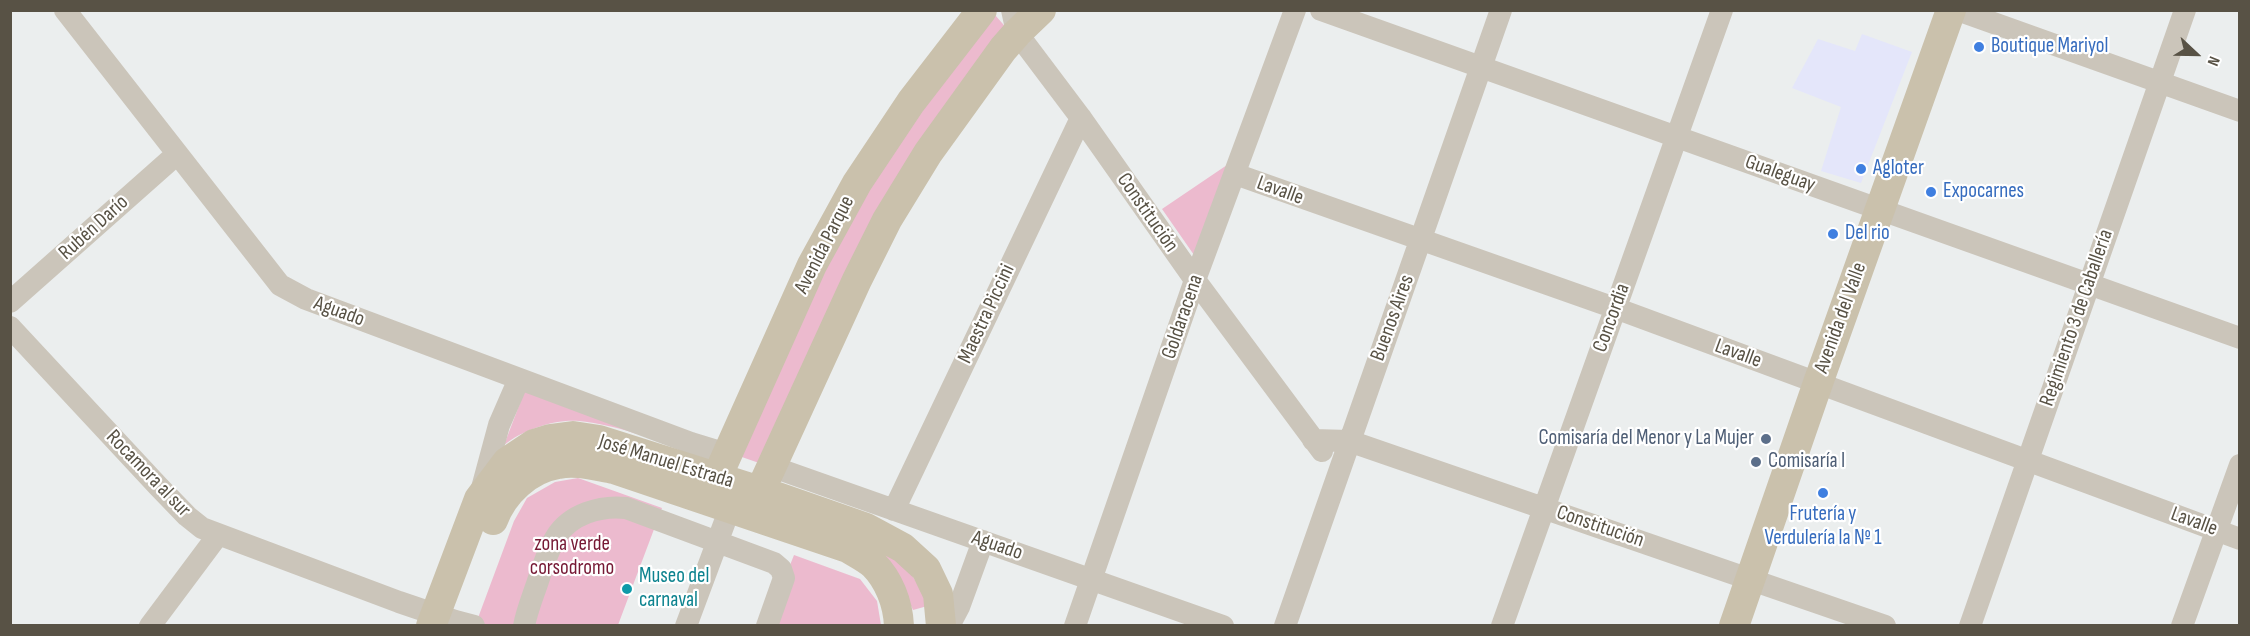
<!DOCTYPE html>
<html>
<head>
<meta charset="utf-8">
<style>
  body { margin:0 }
  #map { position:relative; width:2250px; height:636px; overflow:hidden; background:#ebeeee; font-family:"Sofia Sans Condensed",sans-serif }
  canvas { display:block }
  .frame { position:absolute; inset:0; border:12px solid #585245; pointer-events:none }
  .north { position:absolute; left:2166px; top:24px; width:60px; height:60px; -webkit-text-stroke:4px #fff; paint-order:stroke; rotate:112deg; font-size:16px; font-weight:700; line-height:24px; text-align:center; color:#585245 }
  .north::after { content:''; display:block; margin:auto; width:21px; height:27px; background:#585245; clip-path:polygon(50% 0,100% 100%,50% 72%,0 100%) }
</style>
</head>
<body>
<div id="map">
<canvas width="2250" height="636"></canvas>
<div class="frame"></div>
<div class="north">N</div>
</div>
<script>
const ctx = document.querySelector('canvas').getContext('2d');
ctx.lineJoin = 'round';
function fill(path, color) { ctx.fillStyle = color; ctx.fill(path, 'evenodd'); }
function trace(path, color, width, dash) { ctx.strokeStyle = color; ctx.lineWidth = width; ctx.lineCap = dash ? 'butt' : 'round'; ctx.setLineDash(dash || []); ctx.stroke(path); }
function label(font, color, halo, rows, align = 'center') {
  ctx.font = font + ' "Sofia Sans Condensed",sans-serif'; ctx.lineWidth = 4.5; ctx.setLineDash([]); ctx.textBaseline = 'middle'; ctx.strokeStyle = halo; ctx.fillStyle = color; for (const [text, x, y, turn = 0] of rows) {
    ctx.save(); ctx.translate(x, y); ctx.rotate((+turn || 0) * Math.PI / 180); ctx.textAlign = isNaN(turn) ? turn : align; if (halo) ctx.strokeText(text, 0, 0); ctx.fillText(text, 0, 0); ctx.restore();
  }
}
fill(new Path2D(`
  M1862 34 1912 52 1861 183 1821 171 1841 107 1792 88 1818 39 1855 51Z`), '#e4e6fa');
fill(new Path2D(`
  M995 15 1010 32 762 464 736 455 818 268 898 139Z
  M1227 165 1194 255 1162 209Z
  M525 390 688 450C654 440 614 424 579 421 554 419 523 430 504 445Z
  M578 478 662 508 618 625 475 626 514 521 527 498 555 482Z
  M776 504 899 555 931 605 913 610 892 565Z
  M794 555 860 579 877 601 881 625 766 626Z`), '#ecbace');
trace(new Path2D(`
  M65 10 280 285 306 299 691 443 727 454
  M1012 10 1017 33 1081 118 1195 280 1322 451
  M1321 10 2240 338
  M1957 10 2240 111
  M1235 174 1615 308 2240 539
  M10 302 177 154
  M10 327 158 486 187 516 202 528 399 602 455 621 474 626
  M1313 440 1349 441 1885 626
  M770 466 1223 626
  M482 488 499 425 519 379
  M894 510 1081 118
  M150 626 218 535
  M524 626C527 610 533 596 538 581 543 566 548 550 556 537 570 514 601 505 626 508L774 563 781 569 784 578 767 626
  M686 626 730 508
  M949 626 959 607 983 541
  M1075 626 1195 280 1295 10
  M1285 626 1501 10
  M1502 626 1722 10
  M1970 626 2185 10
  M2182 626 2240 465`), '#cbc5ba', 22);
trace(new Path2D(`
  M709 495 812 265 857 183 911 102 982 10
  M752 509 857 280 887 220 928 153 1003 49 1017 33 1041 10
  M493 520C503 493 528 469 558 464 576 460 596 466 614 469L848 548C856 553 866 558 873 564 889 580 898 603 899 626
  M431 626 479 499 507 462 534 444 550 439 573 436 599 440 760 491 866 528 903 548 926 569 938 594 941 626
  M1734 626 1818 383 1951 10`), '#cac1ac', 30);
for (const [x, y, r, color] of [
  [1979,47,6,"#3f7fe0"],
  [1861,169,6,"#3f7fe0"],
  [1931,192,6,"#3f7fe0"],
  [1833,234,6,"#3f7fe0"],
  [1766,439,6,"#5c6f8a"],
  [1756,462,6,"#5c6f8a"],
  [1823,493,6,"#3f7fe0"],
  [627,589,6,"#0f9aa8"]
]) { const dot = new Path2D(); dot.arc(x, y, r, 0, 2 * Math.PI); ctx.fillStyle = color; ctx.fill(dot); trace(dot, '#fff', 2); }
label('21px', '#366cbe', '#fff', [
  ["Boutique Mariyol",1991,47],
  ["Agloter",1873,169],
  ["Expocarnes",1943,192],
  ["Del rio",1845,234],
  ["Frutería y",1823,515,"center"],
  ["Verdulería la Nº 1",1823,539,"center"]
], 'left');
label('21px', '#585245', '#fff', [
  ["Gualeguay",1780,174,20],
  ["Lavalle",1280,191,20],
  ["Constitución",1147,213,55],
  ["Rubén Darío",94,228,-42],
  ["Avenida Parque",825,245,-63],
  ["Aguado",339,312,20],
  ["Maestra Piccini",987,314,-65],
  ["Goldaracena",1183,317,-71],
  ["Buenos Aires",1393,318,-70],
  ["Concordia",1612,318,-70],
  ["Avenida del Valle",1841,318,-70],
  ["Regimiento 3 de Caballería",2077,318,-71],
  ["Lavalle",1738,354,20],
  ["José Manuel Estrada",666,462,17],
  ["Rocamora al sur",148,474,46],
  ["Lavalle",2194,522,20],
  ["Constitución",1600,527,19],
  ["Aguado",997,546,19]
]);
label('21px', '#4e5e75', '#fff', [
  ["Comisaría del Menor y La Mujer",1754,439],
  ["Comisaría I",1768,462,"left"]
], 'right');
label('21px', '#761935', '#fff', [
  ["zona verde",572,545],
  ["corsodromo",572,569]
]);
label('21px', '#0d838f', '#fff', [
  ["Museo del",639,577],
  ["carnaval",639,601]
], 'left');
</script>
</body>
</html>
